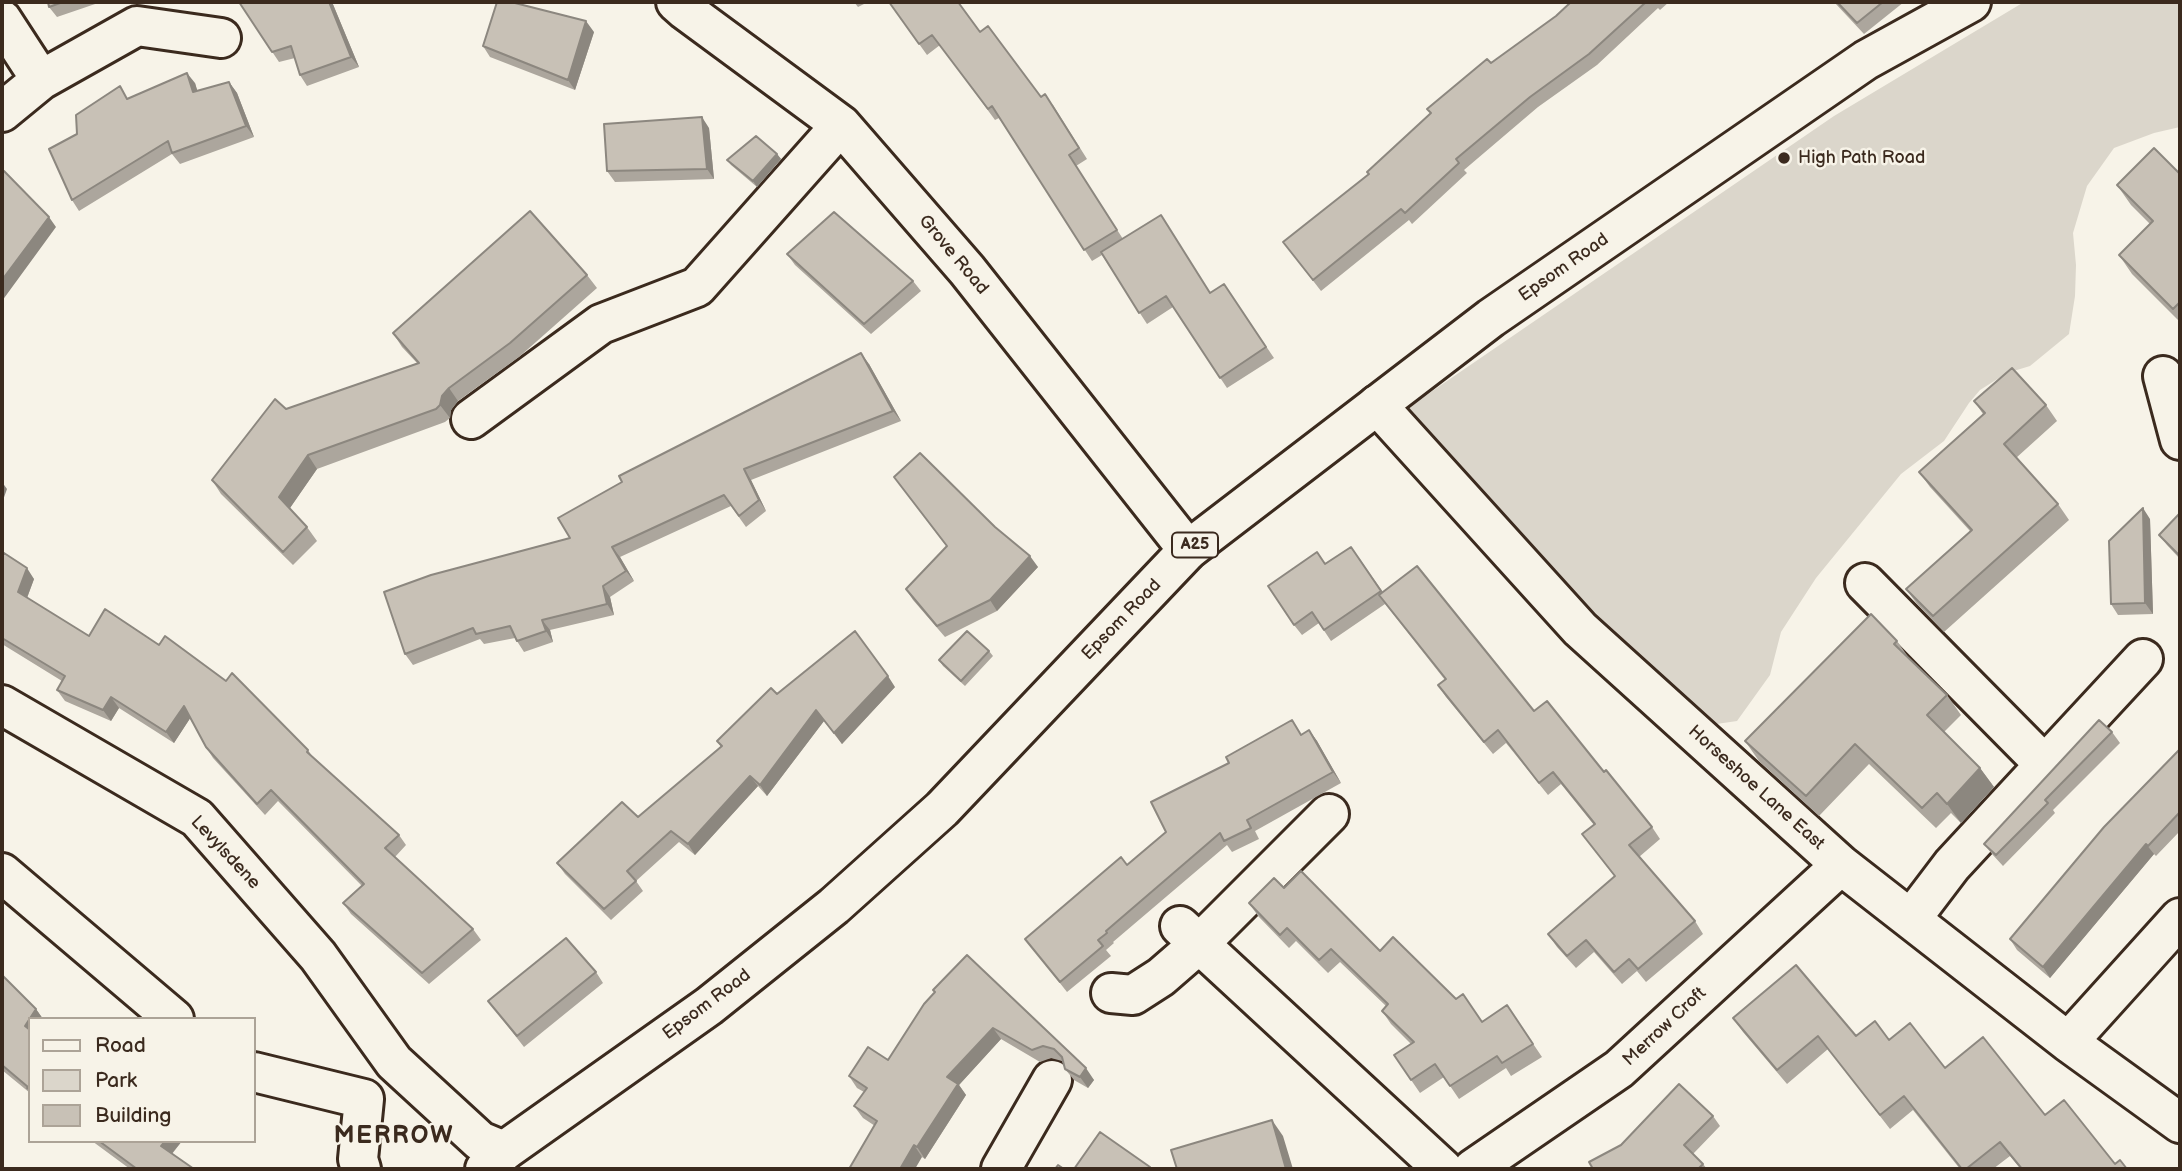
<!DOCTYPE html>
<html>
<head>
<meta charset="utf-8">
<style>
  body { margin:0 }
  #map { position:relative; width:2182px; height:1171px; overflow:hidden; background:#f7f3e8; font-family:"Balsamiq Sans",sans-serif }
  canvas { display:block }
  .frame { position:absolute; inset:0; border:4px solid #3b2a1e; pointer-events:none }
  .legend { position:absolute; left:28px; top:1017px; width:228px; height:126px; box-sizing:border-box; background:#f7f3e8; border:2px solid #aca397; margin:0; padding:9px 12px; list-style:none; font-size:21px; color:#3b2a1e }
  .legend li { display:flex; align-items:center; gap:14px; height:35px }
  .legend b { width:35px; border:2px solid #aca397 }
</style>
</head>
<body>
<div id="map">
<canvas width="2182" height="1171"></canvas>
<div class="frame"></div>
<ul class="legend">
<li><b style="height:9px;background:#f7f3e8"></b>Road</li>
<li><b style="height:19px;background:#dbd6cb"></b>Park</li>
<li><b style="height:19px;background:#c8c1b6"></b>Building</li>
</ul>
</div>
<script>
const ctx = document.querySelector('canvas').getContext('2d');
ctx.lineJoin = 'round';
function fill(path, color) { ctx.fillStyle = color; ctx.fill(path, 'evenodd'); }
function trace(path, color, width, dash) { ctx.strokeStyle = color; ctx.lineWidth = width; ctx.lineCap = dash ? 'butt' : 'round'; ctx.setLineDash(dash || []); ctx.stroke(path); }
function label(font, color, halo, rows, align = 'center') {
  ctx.font = font + ' "Balsamiq Sans",sans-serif'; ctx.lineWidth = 5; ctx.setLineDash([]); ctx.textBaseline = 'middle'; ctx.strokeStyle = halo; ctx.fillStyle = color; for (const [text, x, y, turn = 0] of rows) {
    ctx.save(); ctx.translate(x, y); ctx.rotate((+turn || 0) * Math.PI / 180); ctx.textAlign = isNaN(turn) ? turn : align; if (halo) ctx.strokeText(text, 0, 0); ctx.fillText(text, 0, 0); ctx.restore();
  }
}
fill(new Path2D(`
  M2024 2H2180V127L2154 133 2114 148 2087 186 2073 233 2076 265 2075 296 2069 334 2030 366 2007 373 1980 390 1969 403 1944 441 1901 474 1816 578 1781 632 1770 675 1737 721 1689 728 1390 420 1834 116Z`), '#dbd6cb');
const minor = new Path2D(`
  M676 2 685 10 841 125 967 270 1188 550
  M2 20 41 80
  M2 112 41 80 137 26 221 38
  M2163 376 2180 440
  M1377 405 1580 629 1841 865 2068 1042 2180 1123
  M471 419 601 324 697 287 841 125
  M1865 583 2044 764
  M2 705 197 818 318 956 394 1062 480 1141 504 1151
  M2 873 174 1019
  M1911 919 1952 865 2143 659
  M1180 926 1443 1169
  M1111 993 1133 995 1161 977 1199 944 1329 814
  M2068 1042 2180 918
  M254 1072 364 1099 358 1159 361 1169
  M1001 1169 1052 1080
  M1473 1169 1619 1069 1841 865`);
const major = new Path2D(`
  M485 1169 504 1151 709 1006 834 906 942 809 1188 550 1491 318 1866 60 1971 2`);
trace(minor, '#3b2a1e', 44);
trace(major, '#3b2a1e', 44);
trace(minor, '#f7f3e8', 38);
trace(major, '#f7f3e8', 38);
fill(new Path2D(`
  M48 2H101L57 17 49 7Z
  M239 2H332L359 67 307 86 300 75 295 58 279 62Z
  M854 2H868L858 7Z
  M889 2 980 32 1041 97 1053 105 1087 159 1076 166 1123 239 1161 215 1210 293 1224 284 1274 358 1227 388 1173 307 1147 324 1102 255 1092 261 999 118 995 120 940 45 927 55Z
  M1571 2H1669L1660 10 1658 8 1597 65 1538 107 1464 170 1467 173 1412 224 1409 220 1321 291 1283 242 1369 174 1491 63 1556 16Z
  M1834 2H1904L1864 34Z
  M594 32 575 90 490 57 483 46Z
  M229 82 237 93 254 137 180 164 172 154 79 211 72 200 77 134 195 83 197 91Z
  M709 128 714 179 615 182 607 171Z
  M777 154 781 159 757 187 731 165 727 160Z
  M2180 174V322L2132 274 2119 255 2150 224 2131 205 2117 185Z
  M787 254 913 281 921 291 871 334 795 265Z
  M587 275 597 288 519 357 458 401 451 410 450 418 445 422 317 469 289 509 307 527 317 541 293 565 221 494 212 480 286 409 417 363 402 347 393 333Z
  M869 364 901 421 751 480 766 511 746 527 731 506 620 557 634 581 610 597 614 615 550 630 553 642 524 652 515 638 484 644 480 639 413 665 405 654 570 538Z
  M1974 401 2046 405 2057 421 2016 458 2058 504 2069 520 1944 632 1917 604 1906 589 1970 531 1930 487 1919 472 1983 414Z
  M894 477 1038 567 997 611 945 637 913 600 906 589 947 547Z
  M2180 513V559L2167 545 2159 535Z
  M2150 519 2153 614 2118 615 2111 604Z
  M1351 547 1383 592 1534 711 1604 772 1652 827 1660 839 1639 857 1695 921 1703 934 1646 982 1637 971 1622 984 1594 952 1576 968 1557 947 1548 934 1615 877 1582 834 1594 825 1561 784 1548 795 1506 743 1493 754 1446 697 1438 685 1445 680 1385 604 1331 641 1319 623 1302 635 1294 625 1326 564Z
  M2 557 34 579 27 598 89 636 308 750 314 759 399 835 406 845 395 857 473 929 481 940 429 984 351 914 343 903 362 886 278 801 265 815 213 758 206 747 190 718 174 743 119 708 111 721 65 701 57 690 62 681 2 644Z
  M1897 641 1911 661 1947 695 1961 715 1944 732 1980 768 1994 787 1961 823 1951 813 1936 828 1869 764 1819 816 1759 761 1745 741Z
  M989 651 993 656 965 686 943 666 939 660Z
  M895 687 842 744 824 721 767 796 758 786 695 855 679 842 636 881 643 891 611 920 565 874 557 863 638 817 721 747 717 741 777 694Z
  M1309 730 1317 741 1341 783 1255 831 1259 839 1232 852 1227 845 1113 942 1114 943 1106 950 1111 956 1067 992 1025 939 1127 865 1302 735Z
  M2112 732 2120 743 2053 810 2055 813 2003 866 1992 854 1984 844Z
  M2180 749V831L2156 856 2154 854 2050 978 2017 950 2010 939Z
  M1284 888 1380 951 1456 999 1482 1022 1507 1005 1542 1057 1511 1076 1506 1068 1459 1099 1444 1077 1420 1093 1394 1055 1411 1044 1391 1024 1382 1011 1386 1006 1340 962 1328 973 1296 941 1289 948 1258 916 1249 903Z
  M967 955 1094 1080 1088 1088 1074 1080 1065 1069 1062 1061 1051 1058 1040 1062 1001 1039 959 1085 966 1095 925 1159 863 1118 854 1106 864 1092 857 1088 849 1076 888 1060 935 992Z
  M596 972 603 983 524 1047 488 1001Z
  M2 975 36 1009 43 1019H30V1093L2 1070Z
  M1733 1018 1856 1036 1889 1040 2045 1115 2115 1164 2127 1169H2021L2010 1156 1993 1169H1960L1913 1110 1890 1129 1828 1049 1787 1084 1743 1032Z
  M1713 1116 1720 1126 1693 1154 1703 1164 1707 1169H1593Z
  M92 1141H182L172 1154 194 1169H130Z`), '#aca69d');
fill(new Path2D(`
  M329 2H332L359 67 351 57Z
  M586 21 594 32 575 90 568 80Z
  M187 73 195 83 201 102 193 92Z
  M229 82 237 93 254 137 246 126Z
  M702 117 709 128 714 179 707 169Z
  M777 154 781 159 757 187 753 181Z
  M49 217 56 227 2 301V280Z
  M861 353 869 364 901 421 893 411Z
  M449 388 458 401 451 410 450 418 440 405 442 396Z
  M308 455 317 469 288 511 279 497Z
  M744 469 751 480 766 511 759 500Z
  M2 482 7 489 2 503Z
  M2143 508 2150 519 2153 614 2145 603Z
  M612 547 620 557 634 581 626 571Z
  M1030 556 1038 567 997 611 990 600Z
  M27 568 34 579 25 603 18 592Z
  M603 586 610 597 614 615 607 604Z
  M542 620 550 630 553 642 546 631Z
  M888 676 895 687 842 744 834 733Z
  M111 697 119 708 111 721 103 710Z
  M184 706 191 717 174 743 166 732Z
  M816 710 824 721 767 796 760 785Z
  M1309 730 1317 741 1341 783 1333 772Z
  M1980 768 1994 787 1961 823 1947 804Z
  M750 776 758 786 695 855 688 844Z
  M2146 844 2154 854 2050 978 2043 967Z
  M36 1009 43 1019H30Z
  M30 1019V1033L25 1026Z
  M993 1028 1001 1039 959 1085 966 1095 925 1159 917 1147 947 1077Z
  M1086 1068 1094 1080 1088 1088 1080 1077Z
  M1272 1120 1283 1136 1293 1169H1286Z
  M165 1141H182L169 1157 161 1146Z
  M914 1145 922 1157 915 1169H900Z`), '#8c877f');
const building = new Path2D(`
  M48 2H63L49 7Z
  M239 2H329L351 57 300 75 291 46 272 52Z
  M497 2H511L586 21 568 80 483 46Z
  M889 2H958L980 32 988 26 1041 97 1045 94 1079 148 1069 155 1117 230 1084 250 992 106 988 109 932 35 919 44Z
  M1571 2H1646L1589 54 1530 97 1456 159 1459 163 1405 213 1401 209 1313 280 1283 242 1369 174 1367 172 1431 113 1427 109 1487 59 1491 63 1556 16Z
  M1837 2H1883L1857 23Z
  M187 73 193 92 229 82 246 126 172 153 168 141 72 200 49 149 77 134 76 115 120 86 127 99Z
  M702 117 707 169 607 171 604 124Z
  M756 136 777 154 753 181 727 160Z
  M2154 148 2180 174V302L2173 309 2119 255 2153 221 2117 185Z
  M4 171 49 217 2 280V173Z
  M530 211 587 275 510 343 449 388 442 396 440 405 436 409 308 455 279 497 307 527 283 552 212 480 275 399 286 409 419 363 393 333Z
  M834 212 913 281 864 324 787 254Z
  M1161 215 1210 293 1224 284 1266 347 1220 378 1166 296 1139 313 1101 252Z
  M861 353 893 411 744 469 759 500 739 516 724 495 612 547 626 571 603 586 607 604 542 620 546 631 517 641 510 626 476 634 473 628 405 654 384 592 431 575 570 538 558 518 622 482 619 476Z
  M2012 368 2046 405 2004 444 2058 504 1933 616 1906 589 1972 530 1919 472 1985 413 1974 401Z
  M920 453 995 527 1030 556 990 600 937 626 906 589 947 546 894 477Z
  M2143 508 2145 603 2111 604 2109 541Z
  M2180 513V556L2159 535Z
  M1351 547 1381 591 1324 630 1312 612 1294 625 1268 586 1317 552 1325 564Z
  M4 553 27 568 18 592 89 636 105 609 159 645 165 636 226 681 232 673 308 750 307 752 399 835 385 848 473 929 422 973 343 903 364 884 271 790 257 804 206 747 184 706 166 732 111 697 103 710 57 690 65 676 2 638V557Z
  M1417 566 1534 711 1547 701 1604 772 1606 770 1652 827 1629 845 1695 921 1638 969 1629 959 1614 972 1586 940 1567 956 1548 934 1615 876 1582 834 1595 824 1553 772 1539 783 1498 730 1484 742 1438 685 1446 679 1379 595Z
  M1871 614 1897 641 1894 644 1947 695 1927 715 1980 768 1947 804 1937 793 1922 808 1855 744 1806 796 1745 741Z
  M855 631 888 676 834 733 816 710 760 785 750 776 688 844 671 831 627 871 636 881 604 909 557 863 622 802 638 817 722 746 717 741 771 688 777 694Z
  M967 631 989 651 961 681 939 660Z
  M1292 720 1301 735 1309 730 1333 772 1247 820 1251 828 1224 841 1220 833 1106 931 1107 933 1098 940 1103 946 1060 982 1025 939 1121 857 1127 865 1166 832 1151 802 1229 763 1226 757Z
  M2099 720 2112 732 2045 800 2048 803 1996 855 1984 844Z
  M2180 749V812L2148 846 2146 844 2043 967 2010 939 2104 827Z
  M1301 871 1380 951 1393 937 1456 999 1463 994 1482 1022 1507 1005 1533 1044 1502 1063 1497 1056 1450 1086 1435 1064 1411 1080 1394 1055 1414 1042 1382 1011 1388 1004 1331 949 1319 960 1287 928 1280 935 1249 903 1274 878 1284 888Z
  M566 938 596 972 517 1036 488 1001Z
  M967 955 1086 1068 1080 1077 1065 1069 1062 1057 1054 1049 1043 1046 1032 1050 993 1028 947 1077 958 1084 917 1147 914 1145 900 1169H849L877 1121 854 1106 867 1088 849 1076 868 1047 888 1060 924 1004 935 992 933 990Z
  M1796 965 1856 1036 1875 1021 1889 1040 1910 1023 1945 1068 1983 1037 2045 1115 2064 1100 2115 1164 2120 1160 2127 1169H2022L2000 1142 1966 1169H1962L1904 1096 1880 1115 1818 1036 1777 1070 1733 1018Z
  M2 975 36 1009 25 1026 30 1030V1090L27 1088 28 1087 2 1065Z
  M1679 1084 1713 1116 1684 1145 1703 1164 1698 1169H1593L1589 1162 1621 1145Z
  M1272 1120 1286 1169H1177L1171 1150Z
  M1100 1132 1150 1167 1149 1169H1074Z
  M99 1141H165L161 1146 194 1169H137Z
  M1058 1165 1064 1169H1055Z`);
fill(building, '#c8c1b6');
trace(building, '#8c877f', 2);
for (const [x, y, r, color] of [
  [1784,158,7,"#3b2a1e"]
]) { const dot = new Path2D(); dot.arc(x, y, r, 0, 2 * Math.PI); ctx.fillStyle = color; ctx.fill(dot); trace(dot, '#f7f3e8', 2.5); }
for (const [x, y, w] of [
  [1195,545,46]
]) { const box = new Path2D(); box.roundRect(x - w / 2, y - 12.5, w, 25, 5); ctx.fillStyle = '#f7f3e8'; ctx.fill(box); trace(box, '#3b2a1e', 2); }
label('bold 16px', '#3b2a1e', null, [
  ["A25",1195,545]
]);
label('18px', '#3b2a1e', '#f7f3e8', [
  ["High Path Road",1798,158]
], 'left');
label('18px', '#3b2a1e', '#f7f3e8', [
  ["Grove Road",953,255,50],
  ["Epsom Road",1564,268,-35],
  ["Epsom Road",1122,620,-46],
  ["Horseshoe Lane East",1756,788,42],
  ["Levylsdene",225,853,47],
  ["Epsom Road",707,1005,-37],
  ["Merrow Croft",1665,1027,-43]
]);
ctx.letterSpacing = '2px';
label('bold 24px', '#3b2a1e', '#f7f3e8', [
  ["MERROW",394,1137]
]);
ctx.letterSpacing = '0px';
</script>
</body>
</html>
